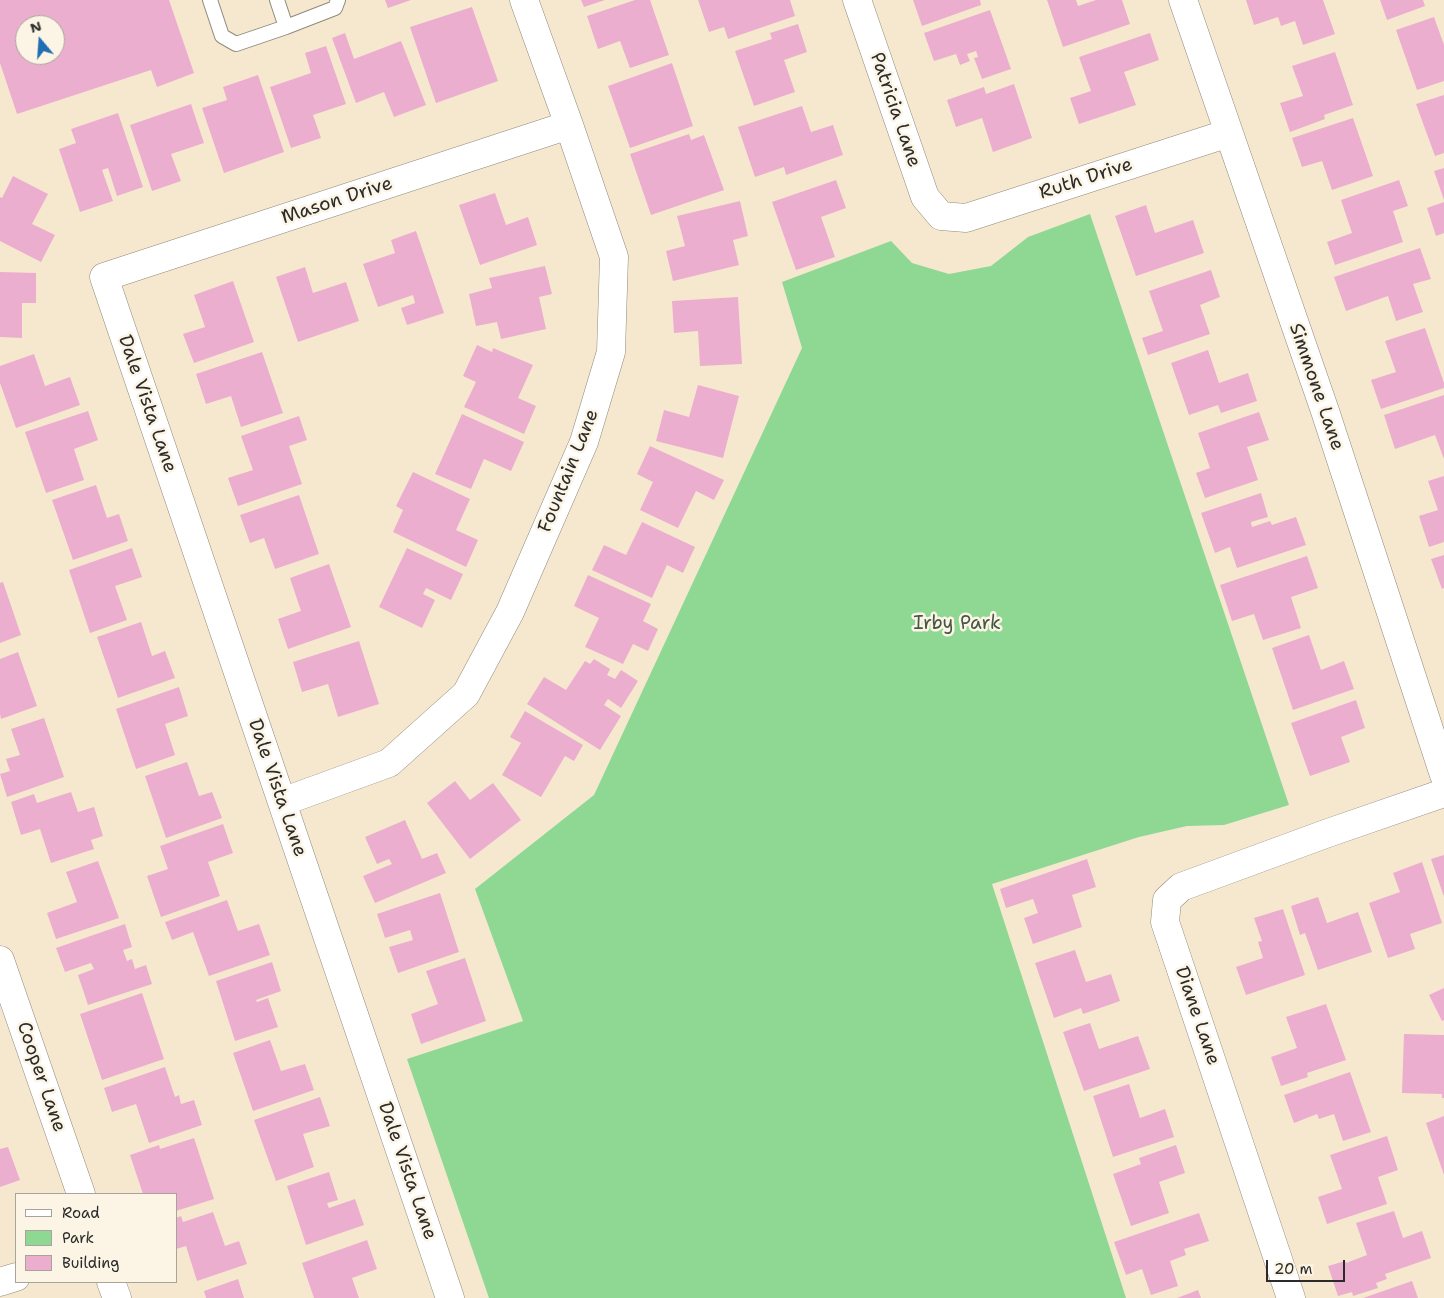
<!DOCTYPE html>
<html>
<head>
<meta charset="utf-8">
<style>
  body { margin:0 }
  #map { position:relative; width:1444px; height:1298px; overflow:hidden; background:#f6e8cf; font-family:"Shantell Sans",sans-serif }
  canvas { display:block }
  .legend { position:absolute; left:15px; top:1193px; width:162px; height:90px; box-sizing:border-box; background:#fcf5e5; border:1px solid #a8a49b; margin:0; padding:6px 9px; list-style:none; font-size:15px; color:#2b2b2b }
  .legend li { display:flex; align-items:center; gap:10px; height:25px }
  .legend b { width:25px; border:1px solid #a8a49b }
  .north { position:absolute; left:15px; top:15px; width:50px; height:50px; box-sizing:border-box; background:#fcf5e5; border:1px solid #a8a49b; border-radius:50%; rotate:342deg; font-size:14px; font-weight:700; line-height:20px; text-align:center; color:#2b2b2b }
  .north::after { content:''; display:block; margin:auto; width:18px; height:22px; background:#1f6fb2; clip-path:polygon(50% 0,100% 100%,50% 72%,0 100%) }
  .scale { position:absolute; left:1266px; top:1260px; width:79px; height:22px; box-sizing:border-box; border:2px solid #2b2b2b; border-top:0; padding-left:6px; font-size:15px; line-height:18px; white-space:nowrap; color:#2b2b2b; -webkit-text-stroke:4px #fcf5e5; paint-order:stroke }
</style>
</head>
<body>
<div id="map">
<canvas width="1444" height="1298"></canvas>
<ul class="legend">
<li><b style="height:6px;background:#fff"></b>Road</li>
<li><b style="height:14px;background:#8ed894"></b>Park</li>
<li><b style="height:14px;background:#ecaecf"></b>Building</li>
</ul>
<div class="north">N</div>
<div class="scale">20 m</div>
</div>
<script>
const ctx = document.querySelector('canvas').getContext('2d');
ctx.lineJoin = 'round';
function fill(path, color) { ctx.fillStyle = color; ctx.fill(path, 'evenodd'); }
function trace(path, color, width, dash) { ctx.strokeStyle = color; ctx.lineWidth = width; ctx.lineCap = dash ? 'butt' : 'round'; ctx.setLineDash(dash || []); ctx.stroke(path); }
function label(font, color, halo, rows, align = 'center') {
  ctx.font = font + ' "Shantell Sans",sans-serif'; ctx.lineWidth = 5; ctx.setLineDash([]); ctx.textBaseline = 'middle'; ctx.strokeStyle = halo; ctx.fillStyle = color; for (const [text, x, y, turn = 0] of rows) {
    ctx.save(); ctx.translate(x, y); ctx.rotate((+turn || 0) * Math.PI / 180); ctx.textAlign = isNaN(turn) ? turn : align; if (halo) ctx.strokeText(text, 0, 0); ctx.fillText(text, 0, 0); ctx.restore();
  }
}
fill(new Path2D(`
  M1090 214 1289 805 1224 825 1187 826 1139 837 992 884 1126 1298H489L407 1059 523 1021 475 889 594 795 802 348 782 282 891 241 912 263 949 274 991 266 1028 237Z`), '#8ed894');
fill(new Path2D(`
  M0 0H169L194 73 157 87 151 70 17 114 0 63ZM25 25H55V55H25Z
  M385 0H411L388 8Z
  M581 0H605L584 7Z
  M635 0H650L669 55 630 68 620 41 598 49 587 16Z
  M698 0H790L795 16 728 39 724 27 709 32Z
  M913 0H980L981 5 922 26Z
  M1047 0H1076L1078 6 1096 0H1122L1130 24 1063 47Z
  M1246 0H1323L1335 34 1303 45 1295 21 1281 26 1278 17 1254 25Z
  M1380 0H1423L1425 6 1387 20Z
  M472 7 498 81 436 103 410 27Z
  M990 10 1011 69 982 79 974 58 978 57 976 51 967 54 970 61 960 65 956 54 934 61 924 33Z
  M1434 17 1444 45V81L1417 90 1396 30Z
  M798 24 807 52 784 60 795 92 754 106 735 51 772 39 770 33Z
  M345 33 354 59 401 41 426 105 394 117 384 92 356 103 332 38Z
  M1150 33 1159 60 1124 72 1136 105 1079 124 1070 98 1091 91 1079 57Z
  M326 46 346 104 313 115 321 138 291 148 270 87 311 73 305 53Z
  M1335 52 1353 105 1324 115 1325 119 1290 132 1280 103 1303 96 1292 66Z
  M672 63 693 126 630 148 608 86Z
  M258 75 284 152 224 173 202 108 227 100 223 87Z
  M1014 84 1032 138 993 152 982 118 956 127 947 100 984 87 986 94Z
  M1444 95V153L1435 156 1416 104Z
  M191 104 204 143 171 154 181 181 152 191 130 125Z
  M802 106 811 132 833 125 843 155 786 175 784 167 755 177 738 127Z
  M118 113 143 187 117 196 108 168 102 170 113 201 80 212 59 149 76 143 71 129Z
  M1353 118 1373 176 1332 190 1322 161 1302 167 1292 138Z
  M689 134 691 140 704 135 724 190 651 215 630 154Z
  M1444 168V200L1434 171Z
  M13 176 48 194 32 224 55 235 41 262 0 241V197L2 198Z
  M836 180 846 208 821 217 835 257 796 270 772 202Z
  M1399 180 1408 206 1393 211 1403 242 1335 265 1327 242 1352 233 1341 200Z
  M495 193 506 225 528 217 537 245 480 265 459 205Z
  M740 201 748 236 733 240 739 265 673 281 666 251 685 246 677 216Z
  M1444 202V233L1436 236 1427 208Z
  M1146 205 1155 233 1193 220 1204 253 1136 276 1115 216Z
  M416 231 444 313 407 325 401 308 415 303 413 295 378 307 363 264 395 253 391 240Z
  M1420 248 1431 279 1413 284 1423 312 1396 321 1388 296 1346 311 1334 277Z
  M545 266 552 294 539 297 546 329 501 339 497 322 476 326 469 294 492 288 489 278Z
  M305 267 313 293 346 282 359 321 298 342 276 277Z
  M1211 270 1220 297 1200 305 1210 334 1148 355 1142 338 1163 331 1149 291Z
  M0 272 36 273V303H22V338L0 337Z
  M233 281 254 342 194 363 183 334 205 327 194 295Z
  M738 297 742 364 700 366 698 331 674 333 672 301Z
  M1425 328 1444 383V388L1381 409 1371 380 1396 372 1385 341Z
  M477 345 492 352 493 348 533 365 518 398 536 406 524 434 464 407 476 382 463 376Z
  M1208 350 1219 383 1248 373 1257 401 1221 413 1218 405 1189 415 1171 363Z
  M262 352 283 413 241 427 231 396 206 404 196 374Z
  M34 354 45 386 70 377 80 405 16 428 0 383V366Z
  M698 385 739 396 723 458 656 441 664 410 689 417Z
  M1444 395V459L1435 435 1395 449 1384 415Z
  M88 411 98 440 74 449 84 480 46 493 25 432Z
  M1259 412 1269 440 1247 447 1258 480 1205 498 1196 473 1210 468 1198 433Z
  M462 414 524 442 511 471 484 459 471 489 435 474Z
  M299 416 307 440 289 446 302 484 238 506 228 478 253 470 241 436Z
  M650 446 724 480 714 500 696 491 678 528 640 510 653 482 637 474Z
  M413 472 470 499 456 530 478 540 466 567 393 532 403 510 396 506Z
  M1444 476V542L1429 547 1419 516 1438 510 1428 481Z
  M96 485 107 518 119 514 128 541 73 560 52 500Z
  M1261 493 1268 517 1251 522 1252 527 1270 521 1272 525 1296 517 1306 545 1237 568 1230 547 1215 553 1201 513Z
  M299 495 319 554 275 569 264 538 250 543 240 515Z
  M642 522 695 547 683 573 667 565 652 598 592 570 604 545 626 555Z
  M132 548 142 577 115 586 127 620 90 633 69 570Z
  M407 548 463 574 451 600 426 588 423 594 435 600 422 628 379 607Z
  M1444 555V588L1442 589 1431 559Z
  M1307 556 1318 588 1291 597 1301 628 1263 640 1254 614 1232 621 1220 585Z
  M329 564 351 627 288 649 278 619 301 611 290 578Z
  M588 575 651 604 643 621 658 629 648 651 633 644 623 664 585 647 599 618 574 606Z
  M3 582 21 635 0 643V583Z
  M141 622 152 656 165 651 175 678 118 698 97 637Z
  M1309 635 1321 670 1344 661 1354 689 1293 710 1272 648Z
  M359 641 379 704 338 717 328 684 302 692 293 662Z
  M18 652 37 706 1 719 0 714V659Z
  M594 659 610 669 607 675 615 679 621 670 638 681 621 708 608 699 604 705 621 716 600 750 527 704 544 677 566 690 585 661 590 664Z
  M179 687 188 716 165 724 175 755 136 769 116 709Z
  M1356 700 1365 728 1341 737 1350 762 1310 776 1291 723Z
  M525 711 583 745 574 761 565 756 541 797 502 775 521 743 510 737Z
  M44 718 64 777 7 797 0 774 10 771 6 759 20 755 11 729Z
  M187 762 199 796 212 792 222 818 166 838 145 776Z
  M455 781 470 800 493 783 521 820 470 859 427 803Z
  M71 792 78 812 94 807 103 836 91 840 94 849 51 863 40 829 21 835 11 802 34 794 37 803Z
  M405 820 422 859 437 853 446 873 375 903 363 876 392 864 389 859 377 864 365 837Z
  M223 824 233 853 208 862 220 896 161 917 147 876 168 869 160 846Z
  M1444 855V897L1431 859Z
  M1087 859 1096 887 1072 895 1082 927 1033 944 1024 918 1038 913 1033 899 1006 908 1000 889Z
  M98 861 119 918 56 939 47 913 77 902 66 872Z
  M1422 862 1442 923 1410 934 1415 949 1388 958 1369 903 1400 892 1393 873Z
  M440 893 459 952 398 973 389 947 413 940 410 930 385 938 377 914Z
  M1318 897 1327 923 1358 912 1372 952 1318 970 1305 933 1300 935 1291 906Z
  M227 900 238 931 259 924 270 955 209 976 193 932 172 940 165 922Z
  M1283 909 1305 975 1246 995 1236 967 1263 958 1258 942 1262 941 1254 918Z
  M125 924 132 947 123 950 127 961 132 959 135 969 146 965 152 984 88 1005 78 975 94 969 91 963 65 972 56 948Z
  M1075 950 1086 982 1111 974 1120 1001 1083 1014 1081 1008 1054 1018 1035 963Z
  M465 958 486 1021 421 1044 411 1014 438 1004 426 971Z
  M272 962 281 991 256 1000 257 1002 268 998 278 1027 235 1041 216 981Z
  M1444 988V1020L1442 1021 1429 995Z
  M142 993 164 1059 102 1080 80 1014Z
  M1326 1004 1346 1060 1307 1073 1308 1077 1281 1086 1271 1057 1297 1048 1286 1017Z
  M1090 1023 1099 1049 1138 1036 1150 1069 1084 1091 1063 1032Z
  M1404 1034 1444 1035V1098H1442V1094L1402 1093Z
  M270 1040 281 1071 305 1064 314 1090 253 1111 233 1053Z
  M165 1067 175 1097 179 1095 181 1104 194 1100 202 1125 149 1143 136 1104 112 1112 104 1088Z
  M1350 1072 1371 1132 1343 1141 1334 1114 1319 1119 1317 1114 1294 1123 1284 1095Z
  M1129 1084 1140 1118 1165 1109 1174 1137 1113 1157 1093 1096Z
  M320 1097 330 1126 303 1134 314 1167 276 1181 254 1120Z
  M1444 1116V1175L1426 1123Z
  M1387 1136 1398 1170 1378 1177 1387 1204 1327 1224 1318 1197 1342 1189 1330 1155Z
  M194 1138 214 1199 176 1211V1194H143L130 1155 159 1145 160 1149Z
  M1176 1145 1185 1173 1159 1182 1169 1213 1131 1226 1113 1174 1141 1164 1139 1158Z
  M8 1147 20 1180 0 1187V1149Z
  M329 1172 338 1200 327 1203 329 1208 355 1199 364 1225 306 1245 287 1186Z
  M1394 1211 1403 1238 1422 1231 1431 1258 1385 1274 1387 1279 1376 1283 1378 1288 1353 1296 1352 1292 1338 1296 1328 1266 1345 1261 1346 1263 1367 1255 1356 1223Z
  M213 1212 225 1246 239 1241 247 1264 197 1281 186 1246 176 1249V1218L181 1216 183 1222Z
  M1199 1213 1209 1241 1184 1249 1186 1255 1170 1261 1178 1286 1151 1295 1142 1269 1126 1275 1114 1242Z
  M367 1240 377 1269 352 1278 359 1298H314L302 1263Z
  M238 1279 244 1298H206L204 1291Z
  M1412 1281 1418 1298H1363Z
  M1198 1290 1201 1298H1177Z`), '#ecaecf');
const service = new Path2D(`
  M210 0 222 36 236 44 286 27 277 0
  M286 27 335 8 338 0`);
const minor = new Path2D(`
  M857 0 925 197 941 216 966 218 1229 133
  M1183 0 1325 411 1444 775
  M282 802 389 763 466 694 510 612 584 442 611 352 614 257 569 125 524 0
  M0 960 81 1194
  M0 1282 16 1277
  M111 1282 117 1298
  M450 1298 104 277 569 125
  M1291 1298 1165 922 1167 900 1181 887 1328 833 1444 793`);
trace(service, '#908a7d', 16);
trace(minor, '#908a7d', 29);
trace(service, '#fff', 14);
trace(minor, '#fff', 28);
label('19px', '#2b2b2b', '#fcf5e5', [
  ["Patricia Lane",895,110,71],
  ["Ruth Drive",1086,179,-18],
  ["Mason Drive",337,201,-18],
  ["Simmone Lane",1316,387,71],
  ["Dale Vista Lane",147,404,71],
  ["Fountain Lane",569,471,-68],
  ["Dale Vista Lane",277,788,71],
  ["Diane Lane",1197,1016,71],
  ["Cooper Lane",41,1077,71],
  ["Dale Vista Lane",407,1171,71]
]);
label('19px', '#445645', '#fcf5e5', [
  ["Irby Park",957,624]
]);
</script>
</body>
</html>
